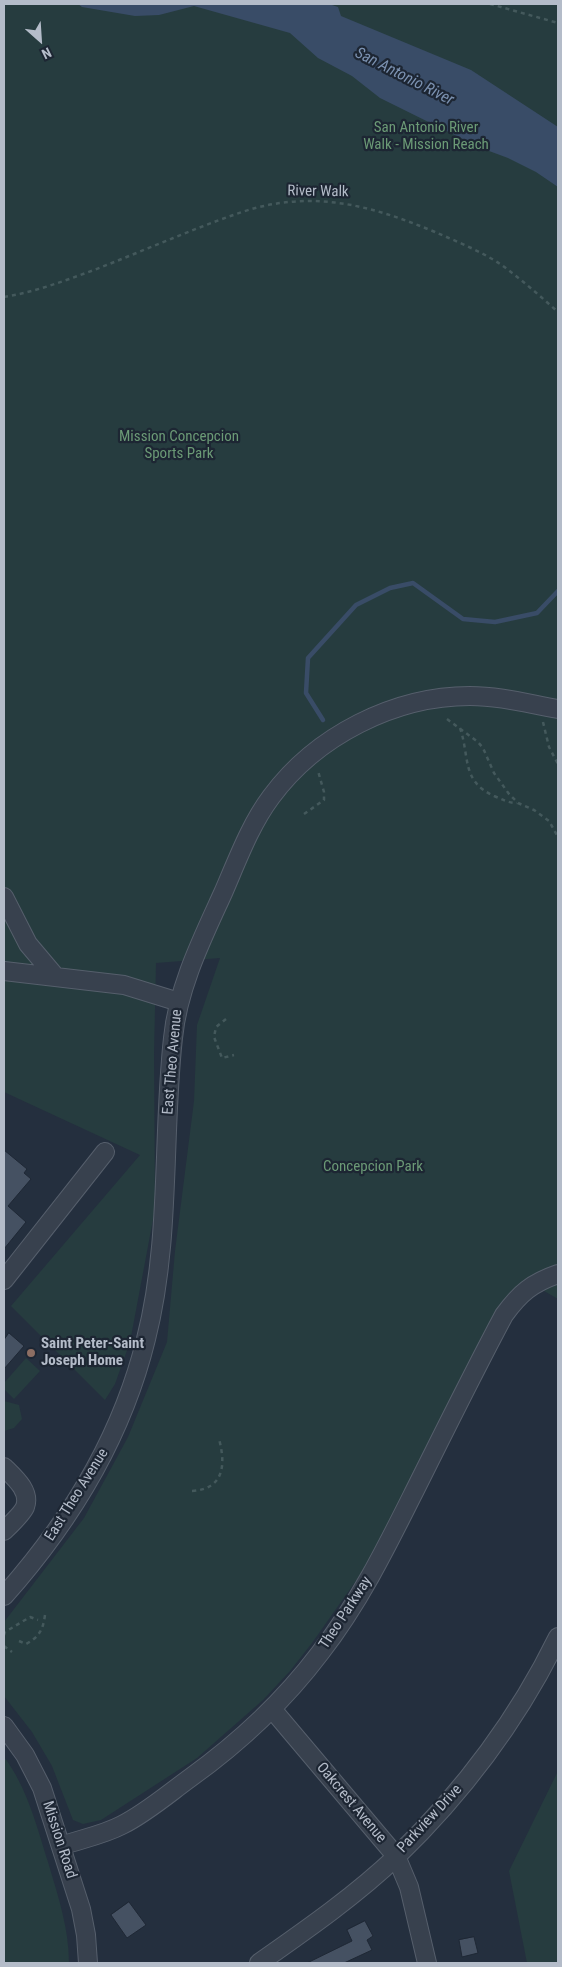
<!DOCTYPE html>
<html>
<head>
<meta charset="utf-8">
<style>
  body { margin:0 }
  #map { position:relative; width:562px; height:1967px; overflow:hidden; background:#242f3e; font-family:"Roboto Condensed",sans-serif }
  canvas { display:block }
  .frame { position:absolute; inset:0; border:5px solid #b4bcc9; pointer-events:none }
  .north { position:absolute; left:15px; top:15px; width:50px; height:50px; -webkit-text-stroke:4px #1d2633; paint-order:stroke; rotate:154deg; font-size:14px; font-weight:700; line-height:20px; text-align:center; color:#b4bcc9 }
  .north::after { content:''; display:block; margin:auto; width:18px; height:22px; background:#b4bcc9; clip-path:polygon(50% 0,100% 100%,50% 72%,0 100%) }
</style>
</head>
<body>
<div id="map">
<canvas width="562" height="1967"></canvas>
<div class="frame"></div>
<div class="north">N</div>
</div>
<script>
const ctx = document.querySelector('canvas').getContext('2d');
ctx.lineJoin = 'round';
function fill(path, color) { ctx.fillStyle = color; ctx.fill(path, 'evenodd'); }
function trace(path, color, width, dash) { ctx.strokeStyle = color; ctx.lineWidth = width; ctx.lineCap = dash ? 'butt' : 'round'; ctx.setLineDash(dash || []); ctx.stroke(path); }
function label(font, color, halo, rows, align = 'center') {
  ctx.font = font + ' "Roboto Condensed",sans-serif'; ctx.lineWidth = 4.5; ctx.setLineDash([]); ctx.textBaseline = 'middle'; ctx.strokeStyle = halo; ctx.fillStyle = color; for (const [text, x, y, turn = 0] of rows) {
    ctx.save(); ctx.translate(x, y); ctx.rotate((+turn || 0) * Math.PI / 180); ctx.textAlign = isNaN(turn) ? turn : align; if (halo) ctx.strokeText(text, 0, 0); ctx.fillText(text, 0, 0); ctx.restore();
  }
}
fill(new Path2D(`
  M4 4H558V1299L544 1291 513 1290 494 1320 367 1565 312 1643 290 1671 263 1700 197 1758 101 1820 83 1824 73 1820 52 1766 32 1732 4 1696V1622L84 1518 128 1437 167 1342 175 1251 194 1101 197 1025 220 958 156 963 154 1053 155 1209 130 1342 115 1384 105 1400 11 1306 140 1155 4 1092Z
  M26 1358 40 1371 14 1399 4 1389V1383Z
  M4 1401 19 1405 22 1419 14 1428 4 1431Z
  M4 1757C27 1787 37 1827 48 1862 58 1896 69 1928 69 1963H4Z
  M558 1771V1963H527L509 1871Z`), '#263c3f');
fill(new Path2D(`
  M78 4H329L338 7 341 16 471 70 558 127V187L536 172 508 158 481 148 380 98 352 76 318 58 290 33 194 6 159 15 135 16 82 7Z`), '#394c67');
trace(new Path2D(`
  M323 720 306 693 308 658 356 605 390 588 413 583 463 619 495 622 537 613 558 591`), '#394c67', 4.5);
const building = new Path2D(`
  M4 1150 27 1169 24 1173 31 1179 8 1206 26 1222 4 1249Z
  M9 1333 24 1346 4 1369V1340Z
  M129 1902 146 1925 127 1938 111 1915Z
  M365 1921 373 1936 367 1940 372 1950 344 1963H307L352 1941 347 1930Z
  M474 1937 478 1953 462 1957 459 1940Z`);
fill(building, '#455162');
trace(building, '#1f2835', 1);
const minor = new Path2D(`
  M4 897 28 944 55 976
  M4 971 124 985 179 1002
  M4 1280 105 1152
  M4 1467C14 1477 31 1491 25 1507 22 1514 9 1526 4 1531
  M4 1596C70 1522 122 1437 146 1339 171 1241 162 1138 173 1038 178 987 202 939 223 893 237 861 250 825 271 797 316 736 394 696 470 696 500 696 529 704 558 709
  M272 1709 396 1856 409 1887 427 1963
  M4 1726 25 1755 42 1788 81 1909 86 1935 88 1963
  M61 1846C81 1839 103 1835 122 1825 146 1813 168 1794 190 1778 240 1742 283 1702 320 1653 359 1603 387 1546 415 1490 444 1432 473 1373 504 1315 520 1293 532 1283 558 1274
  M259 1963C306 1930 355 1896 397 1856 462 1793 518 1719 558 1637`);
trace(minor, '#565f6c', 20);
trace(new Path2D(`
  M490 4 558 23
  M4 297C35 292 64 281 94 270 143 251 192 229 242 212 312 189 370 205 435 232 458 242 483 252 503 266 522 280 540 296 558 312
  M447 719 478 742 483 748 494 773 509 794 518 803 534 810 549 821 558 837
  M543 722 549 747 558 764
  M460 728C470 757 461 781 494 796 502 799 508 803 517 803
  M304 814 324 800V792L318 771
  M226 1019 216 1027 214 1037 222 1058 234 1055
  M192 1491C224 1489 226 1465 219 1439
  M4 1635 5 1632 30 1617 38 1620
  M19 1641 26 1644C39 1637 43 1630 45 1615
  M4 1646 12 1652`), '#44595c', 2.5, [4, 4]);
trace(minor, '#38414e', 18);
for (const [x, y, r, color] of [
  [31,1353,5,"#8d6e63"]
]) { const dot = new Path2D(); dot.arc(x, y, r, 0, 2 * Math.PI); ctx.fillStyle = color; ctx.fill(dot); trace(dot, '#1d2633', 2); }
label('15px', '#6b9a76', '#1d2633', [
  ["San Antonio River",426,128],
  ["Walk - Mission Reach",426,145],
  ["Mission Concepcion",179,437],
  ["Sports Park",179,454],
  ["Concepcion Park",373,1167]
]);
label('15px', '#b4bcc9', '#1d2633', [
  ["River Walk",318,192,1],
  ["East Theo Avenue",173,1062,-85],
  ["East Theo Avenue",77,1495,-58],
  ["Theo Parkway",346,1613,-57],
  ["Oakcrest Avenue",351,1803,50],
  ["Parkview Drive",430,1819,-47],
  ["Mission Road",59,1840,72]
]);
label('bold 15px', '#b4bcc9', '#1d2633', [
  ["Saint Peter-Saint",41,1344],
  ["Joseph Home",41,1361]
], 'left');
label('italic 16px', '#7c92b1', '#1d2633', [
  ["San Antonio River",404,77,27]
]);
</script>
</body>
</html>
